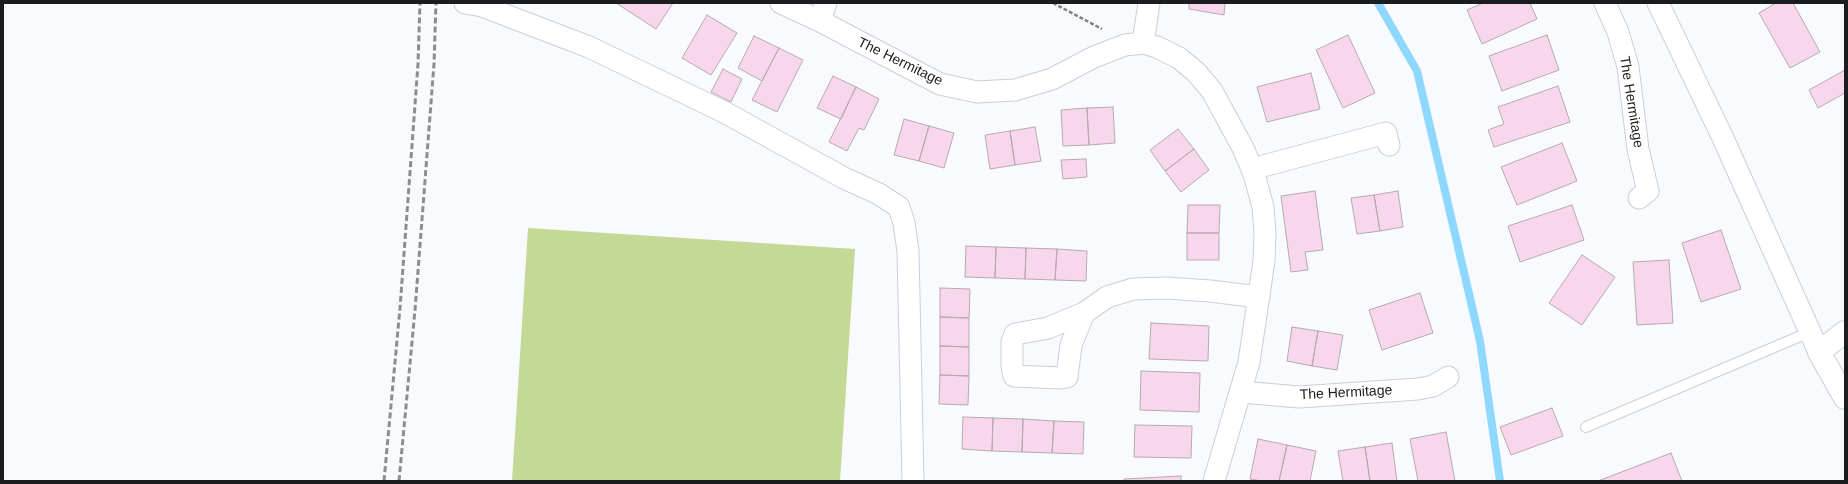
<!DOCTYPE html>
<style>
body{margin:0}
#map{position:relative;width:1848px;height:484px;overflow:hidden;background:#f8fafe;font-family:Helvetica,sans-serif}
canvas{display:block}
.frame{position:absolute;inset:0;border:4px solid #1a1c20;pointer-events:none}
</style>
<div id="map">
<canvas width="1848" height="484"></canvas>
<div class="frame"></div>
</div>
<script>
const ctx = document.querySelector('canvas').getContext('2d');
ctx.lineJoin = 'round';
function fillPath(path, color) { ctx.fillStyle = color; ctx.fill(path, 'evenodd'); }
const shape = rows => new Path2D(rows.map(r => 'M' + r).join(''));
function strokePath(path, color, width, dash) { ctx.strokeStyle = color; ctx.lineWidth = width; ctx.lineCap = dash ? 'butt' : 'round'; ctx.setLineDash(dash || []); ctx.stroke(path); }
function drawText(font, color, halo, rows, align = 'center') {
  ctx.font = font + ' Helvetica,sans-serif'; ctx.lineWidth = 3.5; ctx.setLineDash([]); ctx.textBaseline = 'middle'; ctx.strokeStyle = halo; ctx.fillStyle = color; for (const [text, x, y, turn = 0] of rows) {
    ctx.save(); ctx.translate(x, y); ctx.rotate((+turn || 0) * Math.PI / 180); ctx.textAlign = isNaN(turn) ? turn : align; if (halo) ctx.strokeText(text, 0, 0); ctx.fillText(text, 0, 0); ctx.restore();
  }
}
fillPath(shape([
 [528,228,855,249,840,481,512,481]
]), '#c4d995');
strokePath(shape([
 [1378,3,1417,71,1480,341,1500,481]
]), '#8ed8fd', 8);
const building = shape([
 [616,3,673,3,656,29,616,3],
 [1189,3,1225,3,1224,15,1189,9,1189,3],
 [1483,3,1530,3,1537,19,1482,44,1467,10,1483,3],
 [1776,3,1793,3,1820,52,1790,68,1759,13,1776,3],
 [707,15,737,33,711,75,682,58,707,15],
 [1348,35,1375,93,1343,108,1316,50,1348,35],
 [1547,35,1559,70,1502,91,1489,56,1547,35],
 [754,36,779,48,762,81,738,68,754,36],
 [779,48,803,60,777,112,752,100,779,48],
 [723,69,742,79,731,102,711,92,723,69],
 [1845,70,1845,93,1818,108,1809,90,1845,70],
 [1311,73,1320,109,1267,122,1257,87,1311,73],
 [833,76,856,87,841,119,817,108,833,76],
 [1558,86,1570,122,1494,147,1488,130,1504,124,1498,107,1558,86],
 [856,87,879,99,864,130,859,128,847,151,829,142,856,87],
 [1113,107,1115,143,1089,145,1087,108,1113,107],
 [1087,108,1089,145,1063,146,1061,110,1087,108],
 [904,119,929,126,919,161,894,155,904,119],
 [929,126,954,133,944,168,919,161,929,126],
 [1035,127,1041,161,1015,165,1010,131,1035,127],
 [1178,129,1194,149,1165,171,1150,150,1178,129],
 [1010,131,1015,165,990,169,985,135,1010,131],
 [1562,143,1577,181,1517,205,1501,167,1562,143],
 [1194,149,1209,170,1181,192,1165,171,1194,149],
 [1086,159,1087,177,1063,179,1061,160,1086,159],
 [1315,191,1323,250,1305,252,1308,270,1291,272,1281,196,1315,191],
 [1398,191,1403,227,1380,231,1374,195,1398,191],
 [1374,195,1380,231,1357,234,1351,198,1374,195],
 [1188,205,1220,205,1219,233,1187,233,1188,205],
 [1572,205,1584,240,1520,262,1508,226,1572,205],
 [1721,230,1741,289,1701,302,1682,243,1721,230],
 [1187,233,1219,233,1219,260,1187,260,1187,233],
 [966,246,996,247,995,278,965,277,966,246],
 [996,247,1026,248,1025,279,995,278,996,247],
 [1026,248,1057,249,1055,280,1025,279,1026,248],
 [1057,249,1087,251,1086,281,1055,280,1057,249],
 [1582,255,1615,277,1582,325,1549,303,1582,255],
 [1669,260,1673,323,1637,325,1633,262,1669,260],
 [940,288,970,289,969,318,940,317,940,288],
 [1420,293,1433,333,1382,350,1369,310,1420,293],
 [940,317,969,318,969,347,940,346,940,317],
 [1151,323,1209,326,1208,361,1149,359,1151,323],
 [1292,327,1318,331,1312,366,1287,361,1292,327],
 [1318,331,1343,335,1337,370,1312,366,1318,331],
 [940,346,969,347,969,376,940,375,940,346],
 [1141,371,1200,373,1199,412,1140,410,1141,371],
 [940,375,969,376,968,405,939,404,940,375],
 [1552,408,1563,436,1511,455,1500,427,1552,408],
 [963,417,993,418,992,451,962,449,963,417],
 [993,418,1023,419,1022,452,992,451,993,418],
 [1023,419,1054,421,1052,453,1022,452,1023,419],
 [1054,421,1084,422,1083,454,1052,453,1054,421],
 [1135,425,1192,426,1191,458,1134,457,1135,425],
 [1446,432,1455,481,1418,481,1410,439,1446,432],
 [1258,439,1287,445,1279,481,1262,481,1250,479,1258,439],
 [1392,443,1397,481,1370,481,1365,447,1392,443],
 [1287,445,1316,451,1310,481,1279,481,1287,445],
 [1365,447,1370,481,1343,481,1338,451,1365,447],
 [1671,453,1682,481,1598,481,1671,453],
 [1181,476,1181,481,1124,481,1124,479,1181,476]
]);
fillPath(building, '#f8d7ec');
strokePath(building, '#b5aab0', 1);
const lane = shape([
 [1586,427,1810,332]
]);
const street = shape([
 [465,3,482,6,589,47,724,112,844,178,879,194,899,207,904,223,908,251,913,481],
 [781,3,820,21],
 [826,3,820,21,940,84,977,92,1015,90,1052,79,1094,57,1125,45,1143,43,1157,47,1179,58,1196,72,1212,91,1243,148,1254,174,1263,207,1265,233,1264,261,1249,362,1214,481],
 [1605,3,1618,32,1628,67,1638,149,1648,191,1639,198],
 [1658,3,1722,136,1819,352],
 [1143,43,1149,3],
 [1252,169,1386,133,1389,145],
 [1084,313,1048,328,1015,334,1012,342,1012,366,1014,376,1061,378,1067,377,1071,345,1084,313,1107,297,1133,289,1167,288,1210,291,1259,297],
 [1241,392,1299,397,1418,389,1433,386,1448,377]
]);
const secondary = shape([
 [1845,332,1819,352,1845,398]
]);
strokePath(lane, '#c9cfda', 12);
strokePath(street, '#c9cfda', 23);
strokePath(secondary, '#c9cfda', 24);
strokePath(shape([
 [1053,3,1102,29]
]), '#808286', 2.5, [4, 2]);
strokePath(lane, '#fff', 10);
strokePath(street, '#fff', 21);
strokePath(secondary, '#fff', 22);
strokePath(shape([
 [384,481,400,308,418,64,420,3],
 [399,481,415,310,434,64,436,3]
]), '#8b8d91', 3, [6, 3]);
drawText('14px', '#1a1c20', '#fff', [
 ["The Hermitage",900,62,26],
 ["The Hermitage",1631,102,81],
 ["The Hermitage",1346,393,-3]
]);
</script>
